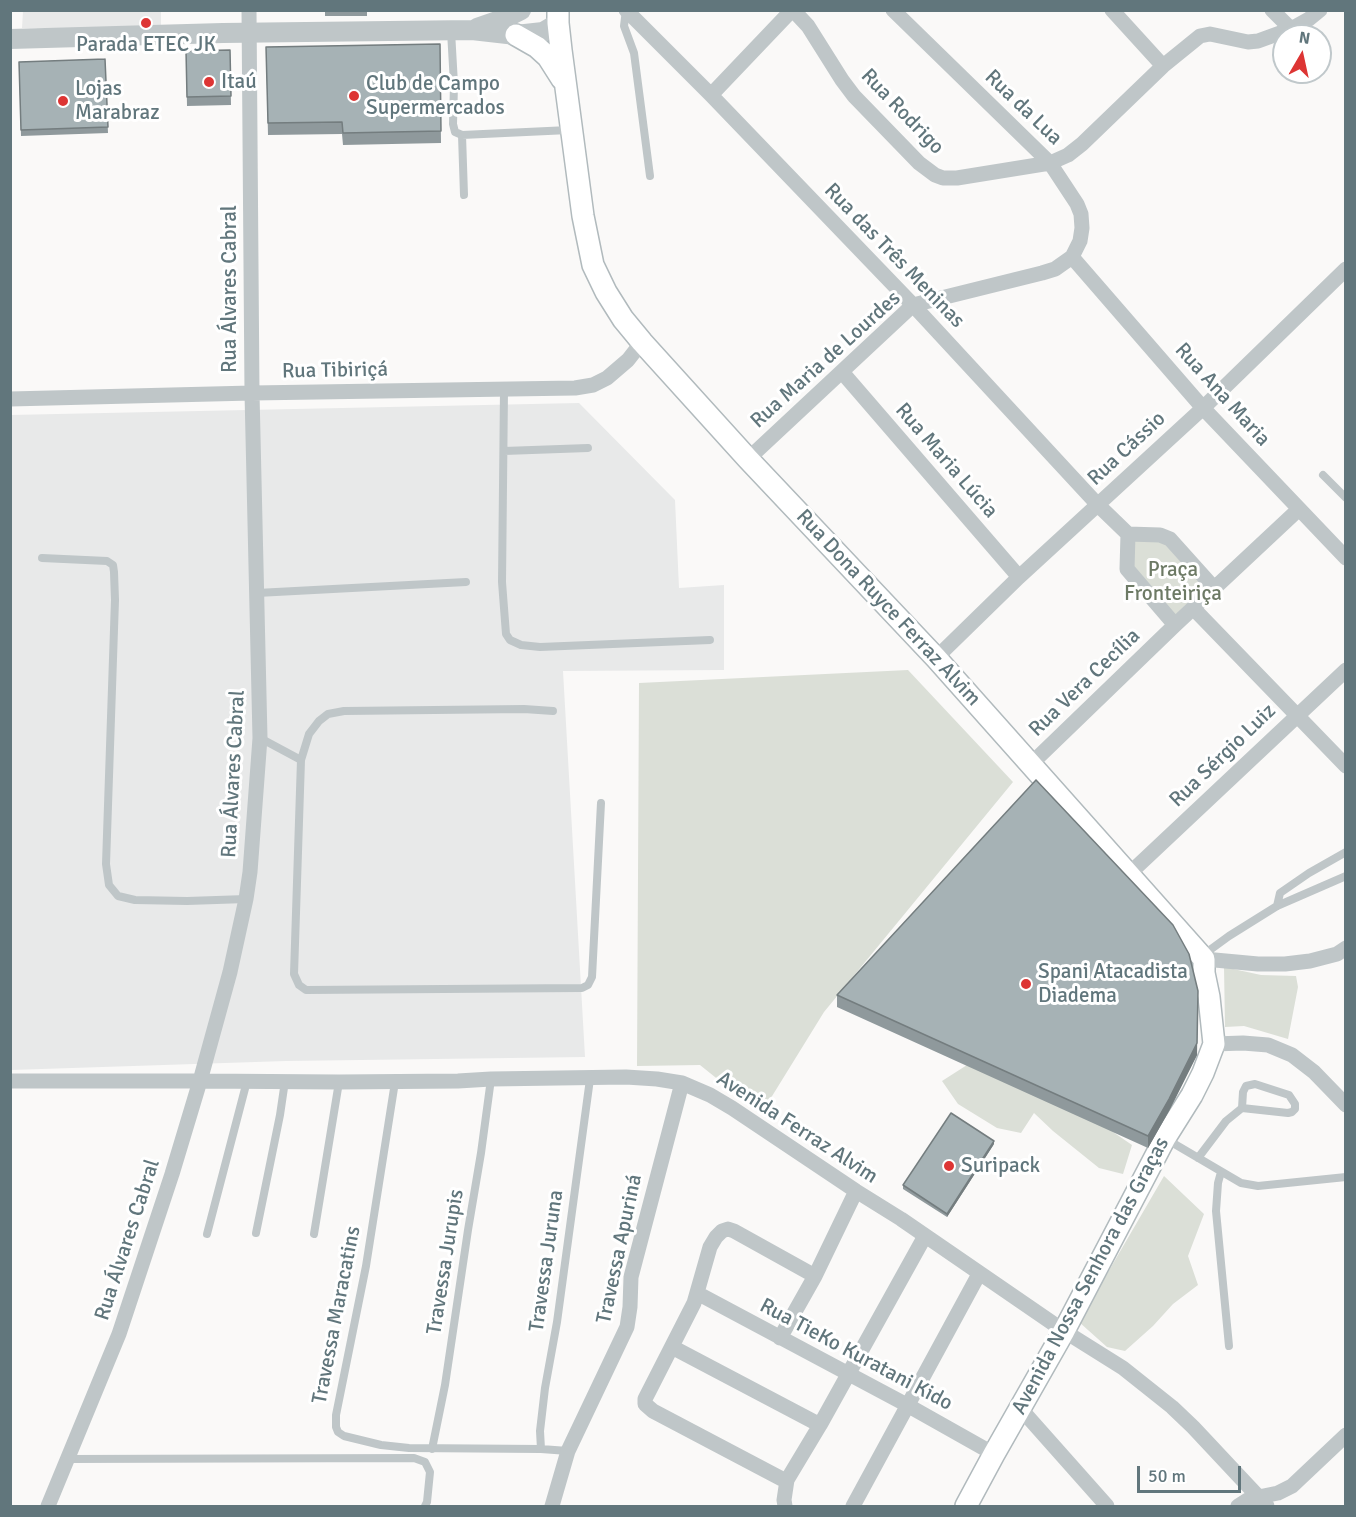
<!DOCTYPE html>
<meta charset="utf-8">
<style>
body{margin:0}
#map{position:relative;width:1356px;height:1517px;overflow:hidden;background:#faf9f8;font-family:Signika,sans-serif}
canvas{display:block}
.frame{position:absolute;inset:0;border:12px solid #61767c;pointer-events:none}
.north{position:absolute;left:1272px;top:24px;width:60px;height:60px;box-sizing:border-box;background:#fff;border:2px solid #c0c8cb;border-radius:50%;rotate:9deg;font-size:16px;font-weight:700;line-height:24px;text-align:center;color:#61767c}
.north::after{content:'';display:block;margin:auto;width:21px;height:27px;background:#dd3534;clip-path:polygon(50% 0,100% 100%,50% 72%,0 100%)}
.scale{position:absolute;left:1137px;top:1466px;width:104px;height:27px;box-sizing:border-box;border:3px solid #61767c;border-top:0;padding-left:8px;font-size:18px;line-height:21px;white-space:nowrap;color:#61767c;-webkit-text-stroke:4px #fff;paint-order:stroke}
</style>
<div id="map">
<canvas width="1356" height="1517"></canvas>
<div class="frame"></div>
<div class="north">N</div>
<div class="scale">50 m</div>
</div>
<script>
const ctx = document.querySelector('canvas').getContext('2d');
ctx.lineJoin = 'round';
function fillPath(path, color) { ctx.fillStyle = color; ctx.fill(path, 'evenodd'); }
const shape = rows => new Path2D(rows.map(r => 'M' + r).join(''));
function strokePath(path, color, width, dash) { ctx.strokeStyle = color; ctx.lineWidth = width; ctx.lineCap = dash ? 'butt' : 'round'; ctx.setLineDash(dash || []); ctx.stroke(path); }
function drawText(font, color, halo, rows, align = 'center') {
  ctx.font = font + ' Signika,sans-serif'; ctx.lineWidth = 6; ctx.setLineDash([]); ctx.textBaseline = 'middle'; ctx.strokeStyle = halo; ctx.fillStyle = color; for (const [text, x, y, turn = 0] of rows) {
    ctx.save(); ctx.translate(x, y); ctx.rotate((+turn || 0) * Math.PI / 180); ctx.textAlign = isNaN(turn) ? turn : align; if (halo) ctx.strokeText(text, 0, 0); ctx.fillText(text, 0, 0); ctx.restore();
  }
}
fillPath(shape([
 [23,11,161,11,161,29,22,28],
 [579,403,675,500,679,588,724,585,724,670,563,671,585,1057,286,1061,11,1070,10,415]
]), '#e8e9e9');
fillPath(shape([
 [1128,534,1160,535,1214,588,1175,625,1129,572],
 [908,670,1013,782,824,1012,761,1114,700,1065,637,1066,639,683],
 [1224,967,1261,975,1296,976,1298,987,1288,1039,1244,1026,1225,1027],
 [992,1049,1132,1145,1123,1174,1099,1168,1053,1131,1034,1113,1021,1133,997,1128,958,1104,942,1081],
 [1164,1176,1204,1214,1188,1256,1198,1285,1173,1304,1153,1326,1125,1351,1107,1347,1079,1322]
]), '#dbdfd7');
const secondary = shape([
 [558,10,558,23,561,50,583,216,593,265,606,292,623,319,642,342,748,459,936,658,1204,959,1204,973,1209,997,1214,1044,1203,1073,1192,1095,1165,1138,1064,1331,994,1454,966,1506],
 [516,35,537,47,548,57,562,79]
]);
strokePath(secondary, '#b1babd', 24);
strokePath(shape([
 [626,10,624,26,634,53,650,176],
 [451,31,454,84,453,124,455,132,462,135,569,130],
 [462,135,464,195],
 [504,390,502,582,506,634,510,640,521,645,540,647,710,640],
 [504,451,588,448],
 [1323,475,1346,498],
 [42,558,107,561,113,565,114,572,115,600,106,864,109,885,118,896,135,900,187,901,246,899],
 [257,593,466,582],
 [260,738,301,760,294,974,299,985,306,990,582,988,588,985,592,977,601,803],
 [301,760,309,734,319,721,328,714,344,711,524,709,553,711],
 [1277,906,1280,893,1309,873,1346,852],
 [1203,955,1229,936,1277,906,1346,876],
 [395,1082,366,1266,336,1415,336,1427,338,1432,344,1436,381,1445,409,1448,541,1449,568,1451],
 [1166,1139,1241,1183,1258,1186,1346,1177],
 [1198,1158,1226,1121,1242,1108,1288,1113,1292,1112,1295,1109,1295,1104,1289,1095,1255,1084,1246,1086,1243,1092,1242,1108],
 [1221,1172,1218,1183,1216,1211,1229,1346],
 [256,1233,280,1115,285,1081],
 [207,1234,247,1081],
 [314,1234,339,1082],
 [432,1449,445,1385,468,1230,481,1153,491,1079],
 [541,1449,540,1431,545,1388,557,1322,590,1079],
 [68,1459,414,1458,425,1462,430,1472,427,1502,425,1506]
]), '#bfc6c8', 8);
strokePath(shape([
 [626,10,711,95,913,305,1098,505,1128,534],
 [793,10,808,26,842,80,854,96,919,163,935,175,943,178,957,178,1050,163,1068,155,1082,144,1163,66,1200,36,1210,34,1248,42,1258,41,1291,29,1309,19,1320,10],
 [1112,10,1163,66],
 [1272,10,1291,29],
 [711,95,792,10],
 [1072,257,1203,408,1346,558],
 [842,372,1019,577],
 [10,399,252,393,575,388,593,385,607,378,628,360,642,342],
 [748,459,913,305,1042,273,1055,269,1072,257,1080,241,1082,228,1081,214,1077,204,1050,163,893,10],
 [1128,534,1127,569,1175,625],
 [1128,534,1160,535,1170,539,1214,588],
 [1193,608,1346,766],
 [936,658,1019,577,1203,408,1346,269],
 [1031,764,1175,625,1299,509],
 [1129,874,1346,670],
 [1204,959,1258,964,1285,964,1310,961,1337,954,1346,948],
 [1214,1044,1243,1043,1268,1045,1292,1055,1314,1072,1346,1105],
 [10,1081,200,1081,339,1082,458,1081,491,1079,626,1077,657,1079,682,1083,710,1095,732,1108,856,1191,901,1219,1064,1331,1123,1368,1172,1407,1193,1427,1267,1506],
 [697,1293,907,1405,994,1454],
 [780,1338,815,1276,856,1191],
 [672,1347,820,1425],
 [1020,1408,1107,1506],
 [787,1480,782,1479,653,1411,645,1404,645,1399,694,1303,710,1247,716,1237,722,1231,728,1229,734,1231,815,1276],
 [48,1506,119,1334,172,1174,200,1081,230,972,246,899,250,872,260,738,252,393,249,10],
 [552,1506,568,1451,627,1327,630,1307,631,1277,682,1083],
 [785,1506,784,1500,787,1480,820,1425,925,1236],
 [853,1506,979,1274],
 [1238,1506,1249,1499,1278,1493,1292,1486,1346,1435]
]), '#bfc6c8', 15);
strokePath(shape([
 [477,28,503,19,521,10],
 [10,39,223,33,472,30,516,35,543,32,558,23]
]), '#bfc6c8', 20);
strokePath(secondary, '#fff', 21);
fillPath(shape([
 [325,10,367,10,367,16,325,16],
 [440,44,441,143,343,145,342,134,268,135,266,47],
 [230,50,231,105,187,106,186,51],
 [105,59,108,133,21,136,19,62],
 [837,995,1197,1055,1169,1111,1148,1148,837,1007],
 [994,1144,947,1217,903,1189,903,1185]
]), '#8f999c');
fillPath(shape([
 [1198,991,1197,1055,1169,1111,1148,1148,1148,1136],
 [994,1141,994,1144,947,1217,947,1214]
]), '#747d7f');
const building = shape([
 [440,44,441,131,343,133,342,122,268,123,266,47,440,44],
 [230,50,231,96,187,97,186,51,230,50],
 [105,59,108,127,21,130,19,62,105,59],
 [1036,780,1173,925,1189,954,1198,991,1197,1043,1169,1099,1148,1136,837,995,1036,780],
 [951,1113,994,1141,947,1214,903,1185,951,1113]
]);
fillPath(building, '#a6b2b5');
strokePath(building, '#747d7f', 1.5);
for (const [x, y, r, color] of [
 [146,23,6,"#dd3534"],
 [209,82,6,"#dd3534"],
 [354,96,6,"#dd3534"],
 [63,101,6,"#dd3534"],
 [1026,984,6,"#dd3534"],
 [949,1166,6,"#dd3534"]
]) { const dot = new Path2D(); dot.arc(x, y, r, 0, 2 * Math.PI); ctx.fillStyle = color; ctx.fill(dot); strokePath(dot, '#fff', 2); }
drawText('21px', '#61767c', '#fff', [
 ["Parada ETEC JK",146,45,"center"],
 ["Itaú",221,82],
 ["Club de Campo",366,84],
 ["Supermercados",366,108],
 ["Lojas",75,89],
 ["Marabraz",75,113],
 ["Spani Atacadista",1038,972],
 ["Diadema",1038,996],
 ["Suripack",961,1166]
], 'left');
drawText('21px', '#61767c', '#fff', [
 ["Rua da Lua",1023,108,44],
 ["Rua Rodrigo",902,112,46],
 ["Rua das Três Meninas",894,256,46],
 ["Rua Álvares Cabral",230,289,-90],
 ["Rua Maria de Lourdes",826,360,-42],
 ["Rua Tibiriçá",335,371,-1],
 ["Rua Ana Maria",1222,395,48],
 ["Rua Cássio",1127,449,-43],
 ["Rua Maria Lúcia",946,461,49],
 ["Rua Dona Ruyce Ferraz Alvim",888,608,47],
 ["Rua Vera Cecília",1085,683,-44],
 ["Rua Sérgio Luiz",1223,756,-44],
 ["Rua Álvares Cabral",234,774,-87],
 ["Avenida Ferraz Alvim",797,1128,33],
 ["Rua Álvares Cabral",128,1240,-72],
 ["Travessa Apuriná",620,1249,-78],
 ["Travessa Juruna",547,1261,-82],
 ["Travessa Jurupis",446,1262,-81],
 ["Avenida Nossa Senhora das Graças",1091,1276,-62],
 ["Travessa Maracatins",337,1315,-79],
 ["Rua TieKo Kuratani Kido",856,1355,28]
]);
drawText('21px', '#6d7a65', '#fff', [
 ["Praça",1173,570],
 ["Fronteiriça",1173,594]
]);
</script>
